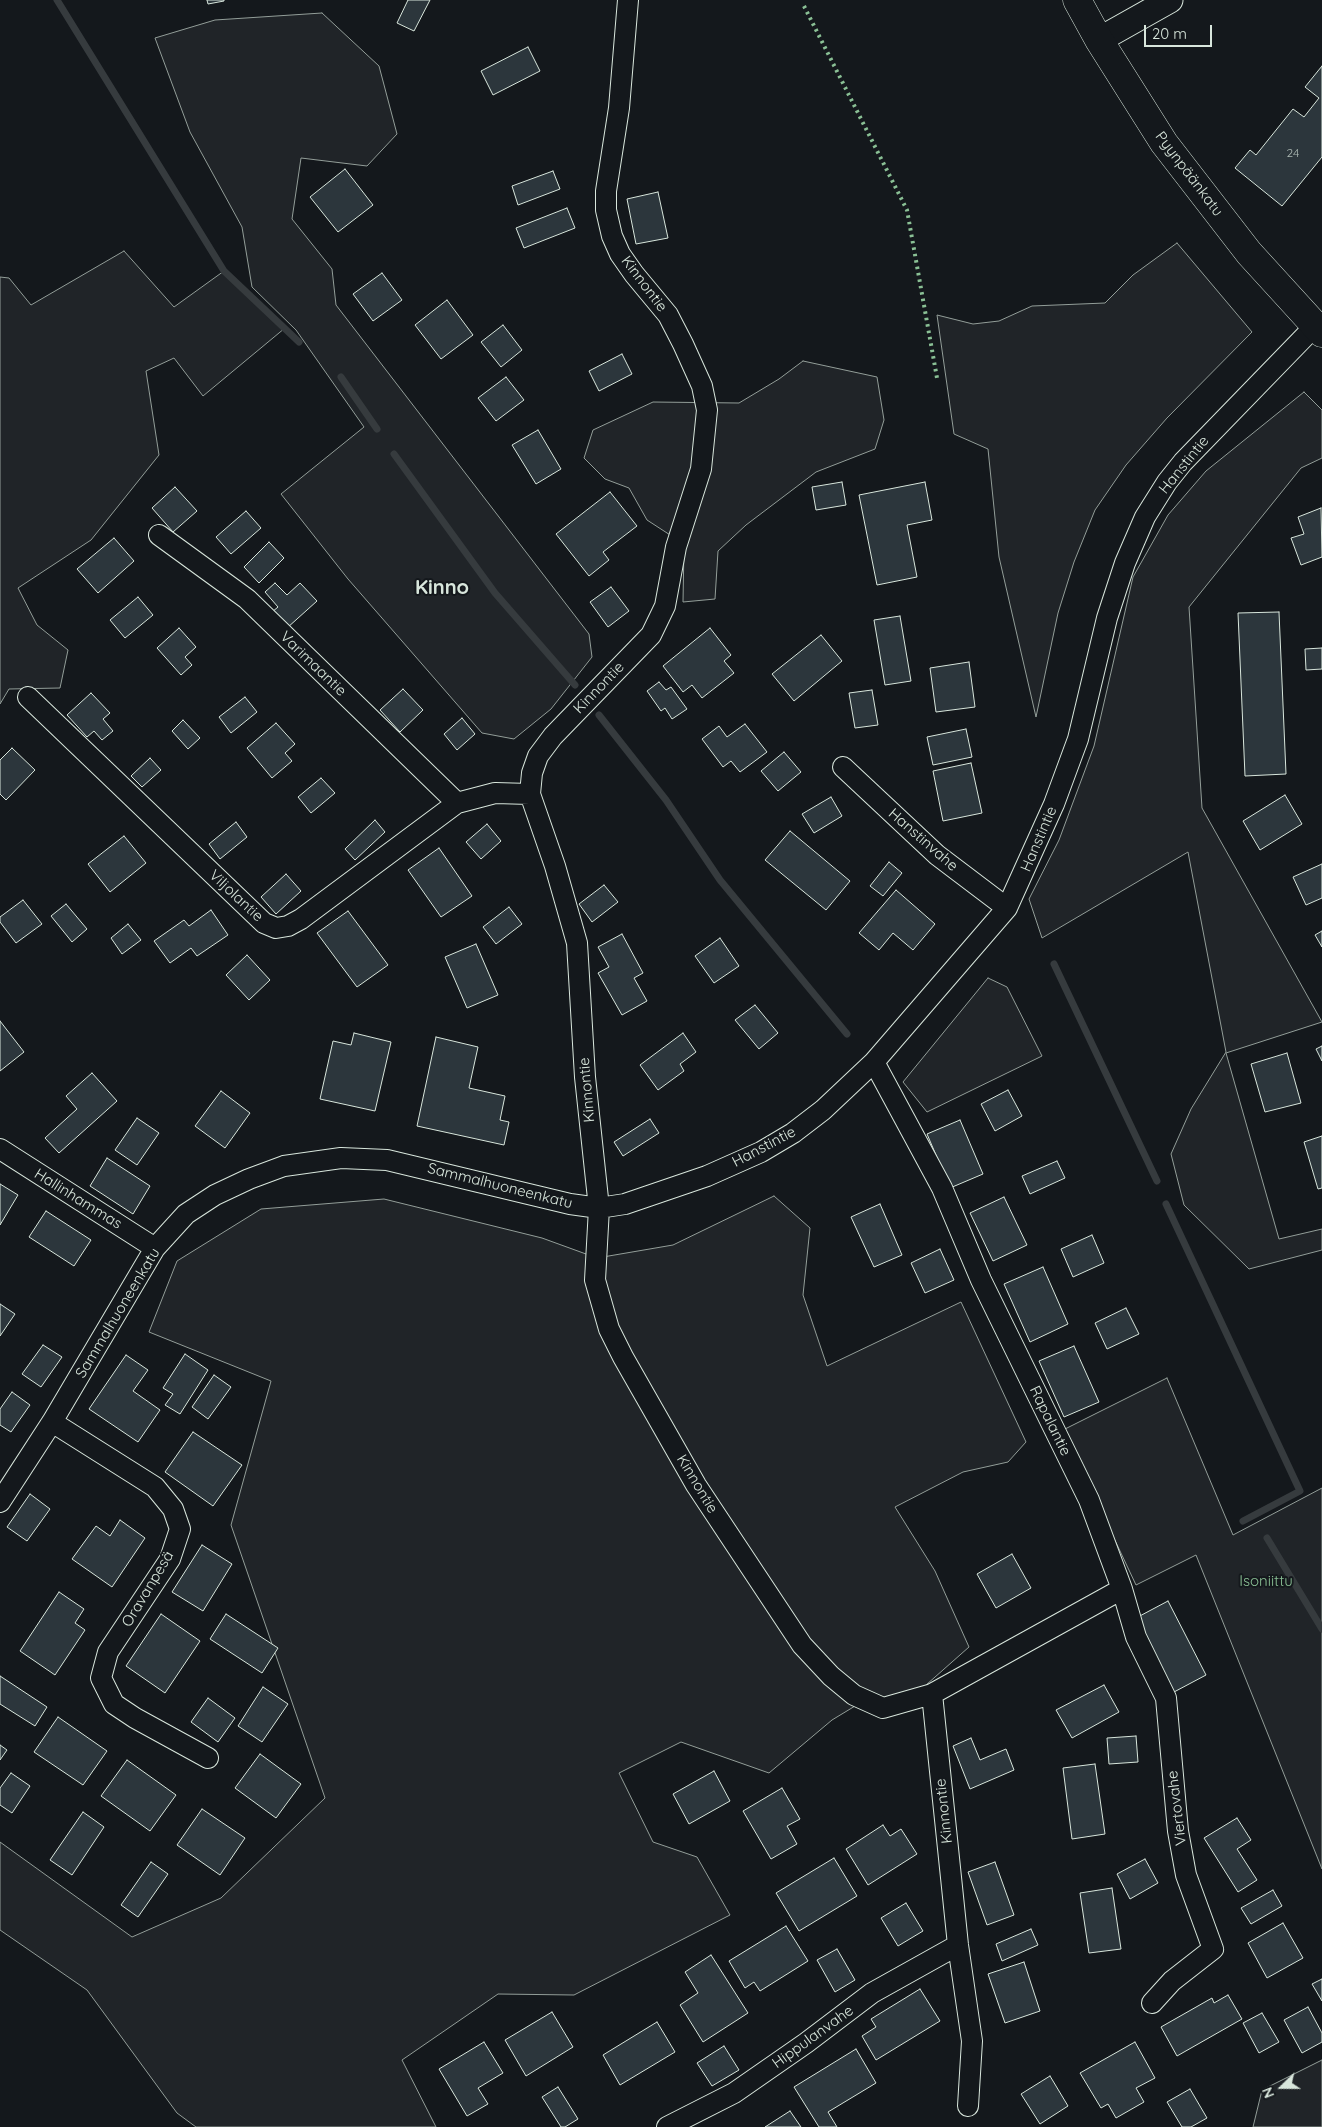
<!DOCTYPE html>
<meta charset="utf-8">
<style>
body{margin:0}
#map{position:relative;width:1322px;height:2127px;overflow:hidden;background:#14181c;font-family:Quicksand,sans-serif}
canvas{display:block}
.north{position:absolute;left:1257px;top:2062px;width:50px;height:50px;-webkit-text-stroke:4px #14181c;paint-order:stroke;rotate:248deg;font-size:14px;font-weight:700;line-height:20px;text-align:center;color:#d8e6dc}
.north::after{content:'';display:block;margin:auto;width:18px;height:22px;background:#d8e6dc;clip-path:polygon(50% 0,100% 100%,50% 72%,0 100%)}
.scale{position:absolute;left:1144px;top:25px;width:68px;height:22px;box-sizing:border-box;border:2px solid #d8e6dc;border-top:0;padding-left:6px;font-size:15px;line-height:18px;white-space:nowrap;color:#d8e6dc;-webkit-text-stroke:4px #14181c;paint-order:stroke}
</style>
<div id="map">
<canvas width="1322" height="2127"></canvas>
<div class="north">N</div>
<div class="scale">20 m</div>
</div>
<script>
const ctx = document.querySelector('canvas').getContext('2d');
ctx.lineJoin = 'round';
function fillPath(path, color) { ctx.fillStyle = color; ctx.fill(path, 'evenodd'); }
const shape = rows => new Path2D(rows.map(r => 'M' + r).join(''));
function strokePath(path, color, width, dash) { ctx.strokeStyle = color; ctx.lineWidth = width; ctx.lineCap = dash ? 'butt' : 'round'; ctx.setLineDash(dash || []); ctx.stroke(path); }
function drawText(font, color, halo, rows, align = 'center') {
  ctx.font = font + ' Quicksand,sans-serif'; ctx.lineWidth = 4; ctx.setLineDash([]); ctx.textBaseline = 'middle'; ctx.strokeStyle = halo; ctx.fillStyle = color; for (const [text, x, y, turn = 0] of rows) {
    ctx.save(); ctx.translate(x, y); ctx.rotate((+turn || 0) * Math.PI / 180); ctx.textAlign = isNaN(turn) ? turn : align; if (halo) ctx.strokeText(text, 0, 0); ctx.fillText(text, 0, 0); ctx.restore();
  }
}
const green = shape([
 [322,13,379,66,397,134,367,166,301,158,292,219,332,269,336,305,589,634,592,657,551,709,514,739,482,733,348,579,281,494,364,427,296,330,252,287,242,227,190,132,155,38,215,20,322,13],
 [1177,243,1252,332,1167,418,1126,465,1095,510,1074,562,1058,613,1036,717,999,557,988,449,954,434,937,315,973,324,999,321,1032,306,1105,303,1133,275,1177,243],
 [124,251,174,307,224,271,285,328,203,396,174,358,146,371,159,455,91,540,18,588,37,625,68,650,60,688,9,689,0,704,0,277,9,278,31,305,124,251],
 [803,361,877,377,884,420,875,449,816,472,746,525,718,551,715,599,683,602,684,544,647,520,629,488,605,479,584,458,593,430,653,402,739,403,779,379,803,361],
 [1304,392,1322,410,1322,458,1301,468,1189,607,1202,808,1322,1022,1226,1053,1279,1239,1322,1229,1322,1250,1249,1269,1184,1205,1171,1154,1191,1109,1226,1052,1188,852,1042,938,1029,899,1059,840,1094,746,1133,577,1168,515,1206,471,1304,392],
 [988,978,1007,987,1042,1056,927,1112,903,1082,988,978],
 [774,1196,810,1228,803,1295,827,1366,961,1302,1026,1442,1008,1462,963,1472,895,1507,935,1571,969,1647,909,1700,860,1703,832,1720,769,1773,681,1742,619,1773,653,1842,697,1857,730,1915,574,1995,498,1994,402,2060,436,2127,196,2127,177,2113,87,1990,0,1930,0,1842,132,1937,221,1898,325,1798,231,1525,271,1381,149,1332,177,1261,261,1209,384,1199,542,1238,597,1258,673,1245,774,1196],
 [1167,1378,1233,1535,1322,1488,1322,1869,1196,1555,1136,1585,1063,1430,1167,1378],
 [1322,2060,1322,2127,1253,2127,1262,2090,1322,2060]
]);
fillPath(green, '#202428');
strokePath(green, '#939e99', 1);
strokePath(shape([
 [57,0,224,271,299,342],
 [341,377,377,429],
 [394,454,495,593,575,685],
 [599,715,666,800,720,880,847,1034],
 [1054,964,1157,1181],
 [1166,1204,1300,1491,1243,1521],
 [1267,1538,1322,1629]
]), '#363b3e', 7);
const building = shape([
 [207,0,224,0,224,1,208,4,207,0],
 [408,0,430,0,414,31,397,23,408,0],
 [528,47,540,71,493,95,481,71,528,47],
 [1322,66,1322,157,1282,206,1235,168,1250,150,1256,155,1293,109,1304,117,1319,98,1305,87,1322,66],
 [345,169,373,205,338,232,310,197,345,169],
 [553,171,560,189,518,205,512,186,553,171],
 [658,192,668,238,636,244,627,199,658,192],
 [567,208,575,228,524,248,516,228,567,208],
 [382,273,402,300,373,321,353,294,382,273],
 [447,300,473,335,441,359,415,325,447,300],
 [503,325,522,350,501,367,481,342,503,325],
 [622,354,632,374,599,391,589,371,622,354],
 [506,377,524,400,496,421,478,398,506,377],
 [538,430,561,469,536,484,512,445,538,430],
 [842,482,846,505,816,510,812,487,842,482],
 [925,482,932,520,907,525,917,577,877,585,859,495,925,482],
 [175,487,197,511,173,532,152,508,175,487],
 [610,492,637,526,603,552,609,560,589,576,556,534,610,492],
 [1321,508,1322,557,1301,565,1291,538,1304,534,1298,517,1321,508],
 [246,511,261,528,231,554,216,537,246,511],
 [114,538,134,561,98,593,77,569,114,538],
 [269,542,284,558,259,583,244,567,269,542],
 [275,583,287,595,300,583,317,601,287,628,272,612,278,607,265,592,275,583],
 [611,587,629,611,608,627,590,602,611,587],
 [138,597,153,615,125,638,110,620,138,597],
 [1279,612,1286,774,1245,776,1238,613,1279,612],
 [900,616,911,681,885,685,874,620,900,616],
 [179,628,196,647,185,657,192,665,181,675,157,648,179,628],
 [710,628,731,655,724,661,734,673,702,698,692,685,683,692,663,666,710,628],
 [821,635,842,661,794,701,772,674,821,635],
 [1322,648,1322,669,1306,670,1305,649,1322,648],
 [969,662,975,707,936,712,930,668,969,662],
 [659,682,666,690,671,687,687,709,672,719,665,708,661,711,647,691,659,682],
 [403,689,423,710,400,732,380,710,403,689],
 [872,690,878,725,855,728,849,693,872,690],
 [91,693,110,713,103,719,113,731,102,740,94,731,87,737,67,715,91,693],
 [245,697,257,712,231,733,219,717,245,697],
 [462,718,475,734,457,750,444,734,462,718],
 [183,720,200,738,188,749,172,731,183,720],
 [276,723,295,744,285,753,292,761,272,778,247,748,276,723],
 [745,724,767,752,740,772,731,761,723,767,702,739,719,726,727,737,745,724],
 [966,729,972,757,933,765,927,737,966,729],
 [12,748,35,770,6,800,0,794,0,760,12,748],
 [784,752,801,772,778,791,761,771,784,752],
 [150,758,161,770,142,787,131,776,150,758],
 [971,763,982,813,943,821,933,771,971,763],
 [321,778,335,793,311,813,298,797,321,778],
 [1285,795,1302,824,1260,850,1243,821,1285,795],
 [831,797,842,816,814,833,802,814,831,797],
 [375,820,385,832,355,860,345,849,375,820],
 [236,822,247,837,220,859,209,844,236,822],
 [487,824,501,841,481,859,466,842,487,824],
 [790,831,850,881,826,910,765,860,790,831],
 [124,836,146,863,110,892,88,864,124,836],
 [439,848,472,896,441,917,408,870,439,848],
 [889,862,902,873,883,896,870,886,889,862],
 [1322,864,1322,898,1306,905,1293,877,1322,864],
 [286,874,301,891,276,914,261,897,286,874],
 [604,885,618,902,592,922,579,904,604,885],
 [896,890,935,924,913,950,893,933,879,950,859,933,896,890],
 [23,900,42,924,16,943,0,922,0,917,23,900],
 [66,904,87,929,72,942,51,916,66,904],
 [509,907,522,924,496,944,483,927,509,907],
 [211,910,228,935,197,956,191,948,170,963,154,941,184,920,189,926,211,910],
 [348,911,388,965,357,987,317,933,348,911],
 [128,924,141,940,122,954,111,938,128,924],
 [1322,931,1322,947,1315,935,1322,931],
 [622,934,643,973,634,978,647,1001,622,1015,598,973,609,967,598,947,622,934],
 [720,938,739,966,714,983,695,956,720,938],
 [476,944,498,995,467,1008,445,957,476,944],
 [247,955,270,980,249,1000,226,975,247,955],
 [755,1005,778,1033,759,1049,735,1020,755,1005],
 [0,1021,24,1052,0,1071,0,1021],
 [354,1033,391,1042,375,1111,320,1099,333,1041,351,1045,354,1033],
 [683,1033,696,1052,680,1064,684,1071,658,1090,640,1065,683,1033],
 [436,1037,478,1047,469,1088,505,1096,500,1120,509,1122,504,1145,417,1126,436,1037],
 [1322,1046,1322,1061,1316,1049,1322,1046],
 [1287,1053,1301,1103,1265,1112,1251,1064,1287,1053],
 [92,1073,117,1101,59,1153,45,1138,77,1109,66,1096,92,1073],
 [1008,1090,1022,1116,995,1131,981,1104,1008,1090],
 [221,1091,250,1113,225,1148,195,1126,221,1091],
 [137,1118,159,1133,137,1165,115,1150,137,1118],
 [650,1119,659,1133,623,1156,614,1142,650,1119],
 [960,1120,983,1174,950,1188,927,1134,960,1120],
 [1322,1136,1322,1188,1318,1189,1304,1142,1322,1136],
 [107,1158,150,1186,133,1214,90,1186,107,1158],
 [1057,1161,1065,1178,1030,1194,1022,1176,1057,1161],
 [0,1184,18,1195,0,1225,0,1184],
 [1004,1197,1027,1245,993,1261,970,1213,1004,1197],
 [880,1204,902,1255,874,1267,851,1217,880,1204],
 [46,1211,91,1240,74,1266,29,1237,46,1211],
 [1092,1235,1104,1263,1073,1277,1061,1249,1092,1235],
 [940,1249,954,1280,925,1293,911,1263,940,1249],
 [1043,1267,1068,1324,1030,1342,1004,1284,1043,1267],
 [0,1304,15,1314,0,1336,0,1304],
 [1126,1308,1139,1334,1107,1349,1095,1323,1126,1308],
 [43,1345,62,1357,41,1387,22,1374,43,1345],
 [1074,1346,1099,1402,1064,1417,1039,1361,1074,1346],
 [185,1354,208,1370,180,1414,165,1405,173,1394,163,1388,185,1354],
 [126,1355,148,1370,133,1391,160,1410,138,1442,89,1409,126,1355],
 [214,1375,231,1387,208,1419,192,1407,214,1375],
 [12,1392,30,1405,11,1432,0,1425,0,1409,12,1392],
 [193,1432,242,1465,213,1506,165,1472,193,1432],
 [30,1494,50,1509,27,1541,7,1527,30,1494],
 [120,1520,145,1538,112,1587,72,1559,96,1526,110,1536,120,1520],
 [202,1545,232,1564,203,1611,172,1592,202,1545],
 [1012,1554,1031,1588,996,1608,977,1574,1012,1554],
 [59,1592,84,1609,75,1623,85,1630,55,1675,20,1651,59,1592],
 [1168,1601,1206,1675,1174,1692,1136,1618,1168,1601],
 [161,1614,200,1641,165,1693,126,1666,161,1614],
 [226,1614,278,1648,262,1673,210,1639,226,1614],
 [0,1676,47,1707,35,1726,0,1704,0,1676],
 [1104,1685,1119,1712,1072,1738,1056,1710,1104,1685],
 [263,1687,288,1704,262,1742,238,1726,263,1687],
 [208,1698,235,1718,218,1742,191,1722,208,1698],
 [58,1717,107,1751,83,1785,34,1752,58,1717],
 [1136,1736,1138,1762,1109,1764,1107,1738,1136,1736],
 [971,1738,980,1760,1006,1749,1014,1770,970,1789,953,1746,971,1738],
 [0,1745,7,1750,0,1760,0,1745],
 [260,1754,301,1784,276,1818,235,1788,260,1754],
 [127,1760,176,1795,150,1831,101,1796,127,1760],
 [1095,1764,1105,1834,1072,1839,1063,1768,1095,1764],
 [714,1771,730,1801,689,1824,673,1794,714,1771],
 [11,1773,30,1786,12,1813,0,1805,0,1788,11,1773],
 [782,1788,800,1819,787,1826,797,1844,771,1859,743,1811,782,1788],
 [202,1809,245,1838,220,1875,177,1845,202,1809],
 [83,1812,104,1827,72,1875,50,1860,83,1812],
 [1237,1818,1251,1840,1237,1849,1257,1880,1238,1892,1204,1838,1237,1818],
 [883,1825,890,1836,901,1829,917,1854,868,1885,846,1849,883,1825],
 [834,1858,857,1896,799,1931,776,1893,834,1858],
 [1145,1859,1158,1883,1130,1899,1117,1874,1145,1859],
 [151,1862,168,1874,138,1917,121,1905,151,1862],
 [995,1862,1014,1915,987,1925,968,1872,995,1862],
 [1112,1888,1121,1949,1089,1953,1080,1893,1112,1888],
 [1273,1890,1282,1906,1251,1924,1241,1908,1273,1890],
 [906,1903,923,1931,898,1946,881,1918,906,1903],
 [1283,1923,1303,1958,1267,1978,1248,1943,1283,1923],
 [786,1926,808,1961,760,1991,754,1982,745,1988,729,1961,786,1926],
 [1031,1929,1038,1945,1002,1961,996,1944,1031,1929],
 [837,1949,855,1980,835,1992,817,1960,837,1949],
 [711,1955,748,2013,703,2042,680,2005,698,1993,685,1972,711,1955],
 [1024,1962,1040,2011,1005,2023,988,1974,1024,1962],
 [1322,1979,1322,2001,1312,1984,1322,1979],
 [920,1989,940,2021,876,2060,862,2036,876,2027,871,2019,920,1989],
 [1228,1995,1242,2019,1177,2056,1161,2027,1212,1998,1214,2003,1228,1995],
 [1308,2007,1322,2033,1322,2042,1302,2053,1284,2020,1308,2007],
 [552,2012,573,2047,526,2076,505,2040,552,2012],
 [1262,2013,1279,2042,1259,2053,1243,2023,1262,2013],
 [657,2022,675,2052,620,2085,603,2055,657,2022],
 [484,2042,503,2073,478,2088,488,2104,467,2116,439,2069,484,2042],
 [1135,2042,1155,2078,1136,2088,1144,2102,1116,2118,1108,2104,1101,2108,1080,2073,1135,2042],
 [724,2046,739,2070,712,2086,697,2063,724,2046],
 [856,2049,876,2083,828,2112,837,2127,819,2127,794,2087,856,2049],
 [1050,2076,1068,2106,1040,2124,1021,2094,1050,2076],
 [558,2087,578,2119,565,2127,561,2127,542,2097,558,2087],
 [1190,2089,1207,2118,1191,2127,1182,2127,1167,2102,1190,2089],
 [790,2111,801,2127,765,2127,790,2111]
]);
fillPath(building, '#2c363c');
strokePath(building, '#d8e6dc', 1);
const minor = shape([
 [628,0,619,108,606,191,606,210,612,236,620,254,634,274,668,315,683,344,702,386,707,410,701,469,676,547,665,606,651,635,553,736,538,756,532,773,530,794,555,866,577,943,585,1077,599,1208,595,1280,609,1329,623,1357,696,1485,802,1645,831,1676,854,1695,883,1708,932,1694,958,1945,972,2041,968,2106],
 [159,535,247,599,457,803],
 [28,697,264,923,276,928,288,926,301,919,457,803,495,793,530,794],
 [843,767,937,855,1007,908],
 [874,1062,942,1188,981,1280,1089,1500,1122,1589,932,1694],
 [0,1149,155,1248],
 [52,1422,155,1487,173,1509,180,1529,170,1559,108,1652,101,1678,114,1704,135,1718,208,1758],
 [0,1502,52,1422,155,1248,186,1214,215,1195,249,1179,284,1166,341,1158,387,1160,570,1204,599,1208,625,1204,707,1176,761,1152,793,1133,823,1110,874,1062,1007,908,1054,804,1078,739,1107,618,1125,563,1145,517,1167,482,1183,462,1315,326],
 [1122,1589,1136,1637,1166,1698,1178,1831,1186,1875,1213,1949,1172,1981,1152,2003],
 [667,2127,734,2093,806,2043,872,1993,958,1945]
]);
const tertiary = shape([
 [1099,40,1170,0]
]);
const secondary = shape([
 [1077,0,1099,40,1164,143,1249,253,1322,333]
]);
strokePath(minor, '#d8e6dc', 22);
strokePath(tertiary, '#d8e6dc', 27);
strokePath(secondary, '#d8e6dc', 29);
strokePath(minor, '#14181c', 20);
strokePath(tertiary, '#14181c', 25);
strokePath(secondary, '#14181c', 28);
strokePath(shape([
 [804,6,907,210,937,378]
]), '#8ac095', 4, [2.5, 4]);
drawText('12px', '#adbab4', null, [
 ["24",1293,153]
]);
drawText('15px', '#d8e6dc', '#14181c', [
 ["Pyynpäänkatu",1189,174,53],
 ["Kinnontie",644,284,53],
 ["Hanstintie",1184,465,-51],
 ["Varimaantie",313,664,44],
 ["Kinnontie",599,688,-46],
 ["Hanstintie",1039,839,-67],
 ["Hanstinvahe",923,840,41],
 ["Viljolantie",236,896,43],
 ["Kinnontie",587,1090,-95],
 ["Hanstintie",764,1147,-28],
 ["Sammalhuoneenkatu",500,1186,14],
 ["Hallinhammas",78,1199,32],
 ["Sammalhuoneenkatu",118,1313,-59],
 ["Rapalantie",1050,1421,64],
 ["Kinnontie",697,1484,59],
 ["Oravanpesä",148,1589,-59],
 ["Viertovahe",1177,1808,-97],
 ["Kinnontie",944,1811,-96],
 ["Hippulanvahe",813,2037,-36]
]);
drawText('15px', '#8ac095', '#14181c', [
 ["Isoniittu",1266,1581]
]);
drawText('bold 20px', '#d8e6dc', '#14181c', [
 ["Kinno",442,588]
]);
</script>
